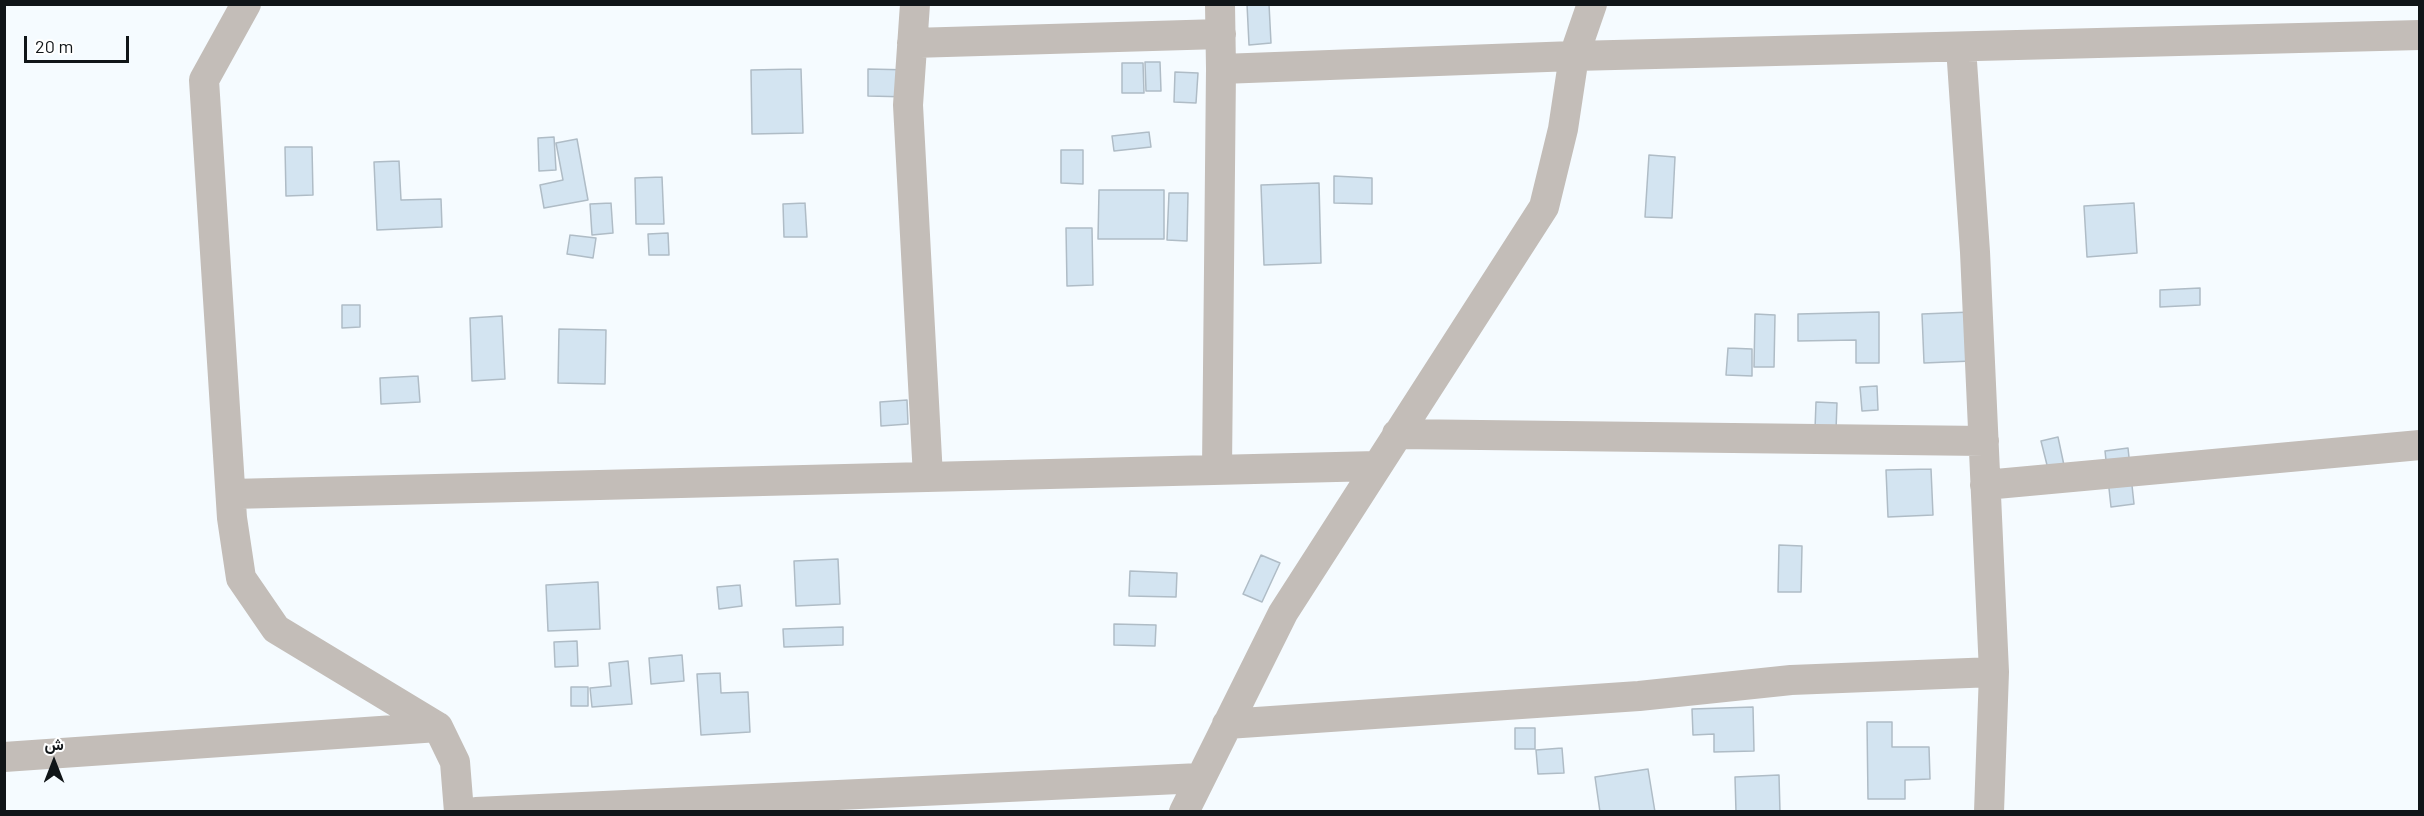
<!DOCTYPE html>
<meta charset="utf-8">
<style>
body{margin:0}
#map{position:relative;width:2424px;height:816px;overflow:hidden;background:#f5fbff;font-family:Barlow,Vazirmatn,sans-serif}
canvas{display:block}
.frame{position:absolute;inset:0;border:6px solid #101518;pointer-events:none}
.north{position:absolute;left:24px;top:732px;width:60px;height:60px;-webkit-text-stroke:4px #fff;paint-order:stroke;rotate:0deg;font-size:16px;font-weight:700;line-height:24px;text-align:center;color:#101518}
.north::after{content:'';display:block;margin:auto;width:21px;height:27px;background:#101518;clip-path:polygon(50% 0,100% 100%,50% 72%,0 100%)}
.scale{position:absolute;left:24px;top:36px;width:105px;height:27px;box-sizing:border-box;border:3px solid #101518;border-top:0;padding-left:8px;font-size:18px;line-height:21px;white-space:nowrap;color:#101518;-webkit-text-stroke:4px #fff;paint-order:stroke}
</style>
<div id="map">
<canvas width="2424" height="816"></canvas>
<div class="frame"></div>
<div class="north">ش</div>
<div class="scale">20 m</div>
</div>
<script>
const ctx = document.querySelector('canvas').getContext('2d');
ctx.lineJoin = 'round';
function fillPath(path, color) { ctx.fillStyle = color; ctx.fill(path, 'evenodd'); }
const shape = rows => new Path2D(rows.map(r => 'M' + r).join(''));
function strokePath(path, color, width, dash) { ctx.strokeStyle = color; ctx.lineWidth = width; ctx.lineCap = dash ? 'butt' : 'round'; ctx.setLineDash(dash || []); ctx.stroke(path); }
const building = shape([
 [1247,4,1269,4,1271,43,1249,45,1247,4],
 [1145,62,1160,62,1161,91,1146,91,1145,62],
 [1122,63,1143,63,1144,93,1122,93,1122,63],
 [801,69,803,133,752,134,751,70,801,69],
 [868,69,911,70,910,97,868,96,868,69],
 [1175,72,1198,73,1196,103,1174,102,1175,72],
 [1149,132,1151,147,1114,151,1112,136,1149,132],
 [554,137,556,170,539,171,538,138,554,137],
 [577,139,588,200,544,208,540,185,563,180,556,143,577,139],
 [285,147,312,147,313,195,286,196,285,147],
 [1061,150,1083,150,1083,184,1061,183,1061,150],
 [1649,155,1675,157,1672,218,1645,217,1649,155],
 [399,161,401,200,441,199,442,227,377,230,374,162,399,161],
 [1334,176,1372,178,1372,204,1334,203,1334,176],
 [662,177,664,224,636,224,635,178,662,177],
 [1319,183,1321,263,1264,265,1261,185,1319,183],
 [1099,190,1164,190,1164,239,1098,239,1099,190],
 [1169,193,1188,193,1187,241,1167,240,1169,193],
 [611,203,613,233,592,235,590,204,611,203],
 [805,203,807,237,784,237,783,204,805,203],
 [2134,203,2137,253,2087,257,2084,206,2134,203],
 [1066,228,1092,228,1093,285,1067,286,1066,228],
 [668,233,669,255,649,255,648,234,668,233],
 [570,235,596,238,593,258,567,254,570,235],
 [2200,288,2200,305,2160,307,2160,290,2200,288],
 [342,305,360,305,360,327,342,328,342,305],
 [1879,312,1879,363,1856,363,1856,340,1798,341,1798,314,1879,312],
 [1971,312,1972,361,1924,363,1922,314,1971,312],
 [1755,314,1775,315,1774,367,1754,367,1755,314],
 [502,316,505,379,472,381,470,318,502,316],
 [559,329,606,330,605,384,558,383,559,329],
 [1728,348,1752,349,1752,376,1726,375,1728,348],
 [418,376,420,402,381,404,380,378,418,376],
 [1877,386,1878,410,1862,411,1860,387,1877,386],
 [907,400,908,424,881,426,880,402,907,400],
 [1816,402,1837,403,1836,430,1815,429,1816,402],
 [2058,437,2065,470,2049,473,2041,441,2058,437],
 [2128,448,2134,504,2111,507,2105,451,2128,448],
 [1931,469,1933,515,1888,517,1886,470,1931,469],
 [1779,545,1802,546,1801,592,1778,592,1779,545],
 [1261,555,1280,563,1262,602,1243,594,1261,555],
 [838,559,840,604,796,606,794,561,838,559],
 [1130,571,1177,573,1176,597,1129,596,1130,571],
 [598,582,600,629,548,631,546,585,598,582],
 [740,585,742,606,719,609,717,587,740,585],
 [1114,624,1156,625,1155,646,1114,645,1114,624],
 [843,627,843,645,784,647,783,629,843,627],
 [577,641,578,666,555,667,554,642,577,641],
 [682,655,684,681,651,684,649,658,682,655],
 [628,661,632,704,592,707,590,688,611,686,609,663,628,661],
 [720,673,721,693,748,692,750,732,701,735,697,674,720,673],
 [571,687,588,687,588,706,571,706,571,687],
 [1753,707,1754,751,1714,752,1714,734,1693,735,1692,709,1753,707],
 [1867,722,1892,722,1892,747,1929,747,1930,779,1905,780,1905,799,1868,799,1867,722],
 [1515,728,1535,728,1535,749,1515,749,1515,728],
 [1562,748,1564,773,1538,774,1536,750,1562,748],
 [1648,769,1655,812,1600,812,1595,777,1648,769],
 [1779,775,1780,812,1736,812,1735,777,1779,775]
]);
fillPath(building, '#d3e4f1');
strokePath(building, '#afbcc6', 1.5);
strokePath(shape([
 [246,4,204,80,232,518,241,578,276,629,438,727,455,762,459,812],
 [915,4,908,105,928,477],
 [912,43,1221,34],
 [1961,47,1975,252,1994,672,1989,812],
 [1221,69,1574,56,2420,35],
 [1397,434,1984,441],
 [1217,469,1221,69,1220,4],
 [1985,485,2420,445],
 [231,494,1377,466],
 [1227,724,1639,696,1791,680,1994,672],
 [4,757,438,727],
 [476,812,1200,778],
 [1184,812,1283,613,1544,207,1563,129,1574,56,1592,4]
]), '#c3bdb8', 30);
</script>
